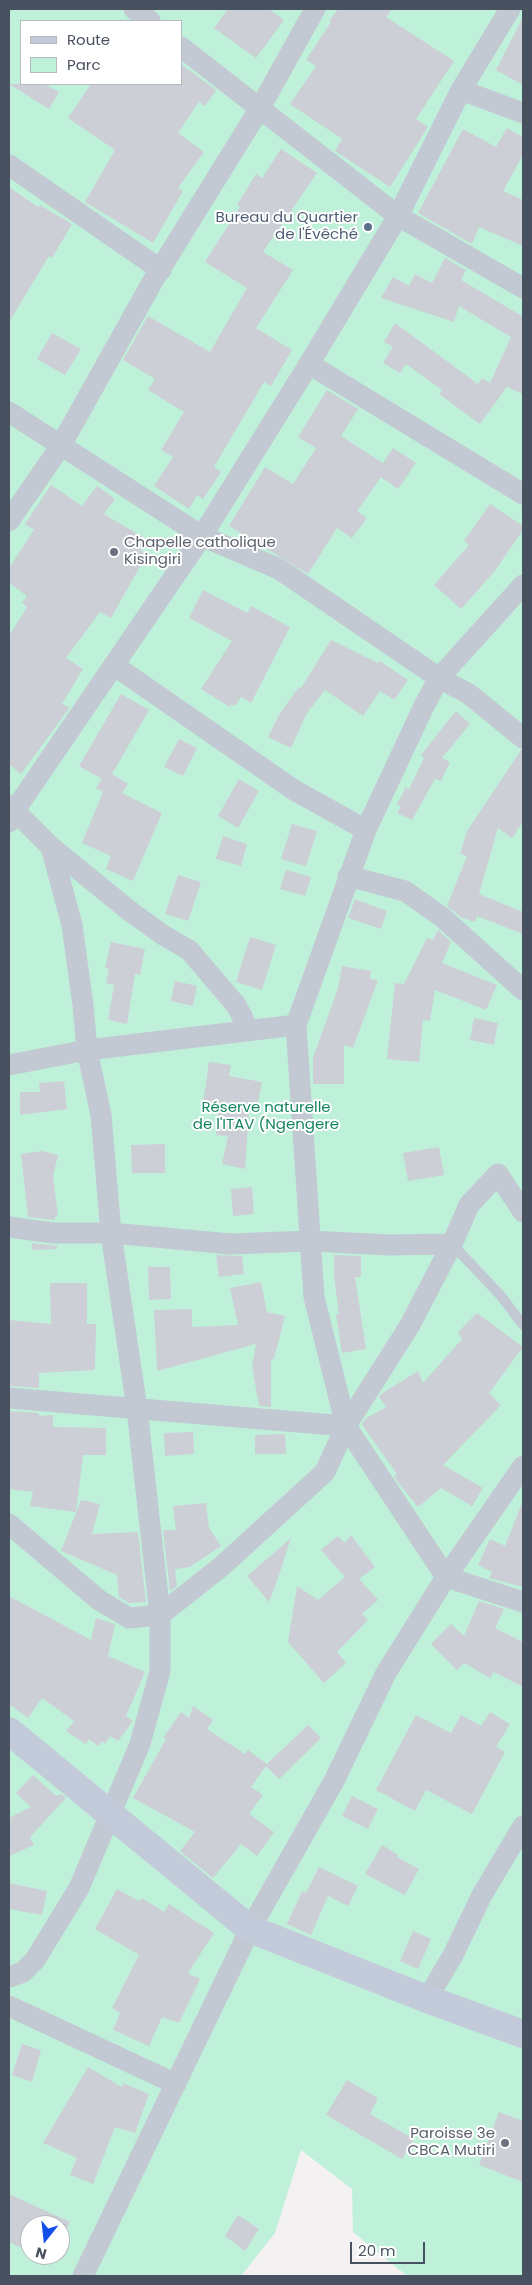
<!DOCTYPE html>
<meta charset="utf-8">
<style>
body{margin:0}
#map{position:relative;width:532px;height:2285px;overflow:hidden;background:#f3f1f1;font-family:Poppins,sans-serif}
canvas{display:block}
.frame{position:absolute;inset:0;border:10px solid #48515f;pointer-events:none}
.legend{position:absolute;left:20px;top:20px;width:162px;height:65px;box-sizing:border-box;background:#fff;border:1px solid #b6b9bf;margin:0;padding:6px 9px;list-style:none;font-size:15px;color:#48515f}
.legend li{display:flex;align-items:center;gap:10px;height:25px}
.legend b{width:25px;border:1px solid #b6b9bf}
.north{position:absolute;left:20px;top:2215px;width:50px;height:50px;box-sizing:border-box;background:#fff;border:1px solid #b6b9bf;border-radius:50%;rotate:196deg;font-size:14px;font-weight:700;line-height:20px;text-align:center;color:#48515f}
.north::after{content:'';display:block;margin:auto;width:18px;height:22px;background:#134feb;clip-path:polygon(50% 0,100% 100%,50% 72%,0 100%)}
.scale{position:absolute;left:350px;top:2242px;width:75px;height:22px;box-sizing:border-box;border:2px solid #48515f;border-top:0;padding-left:6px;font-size:15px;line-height:18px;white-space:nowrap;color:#48515f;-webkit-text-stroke:4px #fff;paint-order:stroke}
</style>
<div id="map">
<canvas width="532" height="2285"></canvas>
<div class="frame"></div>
<ul class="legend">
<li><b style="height:6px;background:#c3cbda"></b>Route</li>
<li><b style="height:14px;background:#bff1da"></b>Parc</li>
</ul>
<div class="north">N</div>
<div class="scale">20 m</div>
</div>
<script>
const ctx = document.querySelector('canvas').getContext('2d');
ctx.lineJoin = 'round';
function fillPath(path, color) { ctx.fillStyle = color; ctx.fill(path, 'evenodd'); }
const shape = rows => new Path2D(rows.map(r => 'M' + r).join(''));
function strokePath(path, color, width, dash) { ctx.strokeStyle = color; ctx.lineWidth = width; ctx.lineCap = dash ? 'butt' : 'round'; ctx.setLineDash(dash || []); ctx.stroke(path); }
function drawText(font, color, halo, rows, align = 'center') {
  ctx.font = font + ' Poppins,sans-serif'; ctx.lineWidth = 4; ctx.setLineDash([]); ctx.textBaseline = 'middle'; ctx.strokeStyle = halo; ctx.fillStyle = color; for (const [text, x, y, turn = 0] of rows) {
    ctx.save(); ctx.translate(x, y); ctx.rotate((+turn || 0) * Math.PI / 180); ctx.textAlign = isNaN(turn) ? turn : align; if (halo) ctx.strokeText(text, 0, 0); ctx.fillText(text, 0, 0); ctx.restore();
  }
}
fillPath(shape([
 [9,9,523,9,523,2276,407,2276,353,2232,352,2189,301,2150,275,2233,241,2276,9,2276],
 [21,21,181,21,181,84,21,84],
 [30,2225,60,2225,60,2255,30,2255]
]), '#bff1da');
fillPath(shape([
 [228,9,269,9,284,20,256,58,214,28],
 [338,9,392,9,386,17,454,61,416,119,428,127,390,187,335,151,342,139,290,104,316,66,306,60,331,22,329,21],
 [523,17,523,85,496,70],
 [181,64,216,90,205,106,199,102,178,133,204,152,178,188,183,191,153,243,85,202,115,150,68,118,91,84,181,84],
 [9,84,44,84,59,92,49,109],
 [507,128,523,137,523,155,503,191,523,200,523,246,479,227,472,244,418,213,463,129,496,147],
 [281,149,317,173,263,252,293,270,256,328,292,350,271,386,264,382,214,467,221,472,203,499,197,495,189,509,154,486,173,457,161,450,184,412,148,390,155,379,123,360,148,316,210,352,247,288,205,262,240,207,237,205,256,174,262,178],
 [9,187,38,207,40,205,72,224,52,258,49,256,9,322],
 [445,258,466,270,461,280,522,316,523,314,523,394,507,387,480,424,439,394,442,390,406,364,400,373,383,363,393,347,384,342,395,323,478,384,482,378,490,383,511,337,459,306,454,322,381,298,393,277,409,286,415,274,432,283],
 [52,333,81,349,65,375,37,359],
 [327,390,358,409,341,436,383,463,393,448,416,463,398,489,381,477,357,511,367,518,352,538,337,528,308,574,229,526,265,467,293,484,316,448,298,437],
 [51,485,82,506,97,486,115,499,104,514,146,539,140,550,147,554,111,618,100,612,66,658,83,669,62,704,70,707,21,774,9,764,9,636,27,607,22,603,27,596,9,583,9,568,34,530,25,524],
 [490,504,523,526,523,530,494,572,461,609,434,585,469,545,464,541],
 [203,590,247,613,251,606,290,627,251,703,241,697,235,706,231,704,230,707,201,689,232,641,189,618],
 [331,640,378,663,380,661,408,680,394,700,380,691,363,716,325,690,307,713,291,748,268,737,280,713,299,687,301,688],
 [121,694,149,710,112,774,128,784,122,793,162,813,133,881,106,869,111,856,82,843,103,792,96,788,102,779,79,766],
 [456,711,470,724,442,758,450,762,441,781,435,779,412,820,397,813,401,806,397,804,406,787,409,789,424,758,421,755],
 [179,739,197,748,183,776,164,767],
 [521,750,523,750,523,822,512,838,498,828,479,894,523,912,523,934,477,916,475,922,462,918,447,906,467,856,460,854,467,831],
 [239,779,259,791,238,828,218,816],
 [292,824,317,831,306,866,281,859],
 [223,836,247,844,241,866,216,859],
 [286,870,311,877,305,896,280,889],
 [178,875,201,882,188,921,165,914],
 [355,899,387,911,381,929,348,918],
 [438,930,451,942,442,963,497,985,486,1010,435,990,430,1021,423,1020,419,1062,387,1059,395,983,404,984,427,938,433,940],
 [250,937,276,945,262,990,236,982],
 [111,942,145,949,140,975,135,974,127,1024,108,1020,114,985,106,983,109,969,105,968],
 [342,966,371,971,370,979,378,980,353,1048,344,1045,344,1084,313,1084,313,1058,338,988],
 [175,981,197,986,193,1006,171,1001],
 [474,1018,498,1023,494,1045,470,1040],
 [209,1062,231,1065,229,1076,262,1082,256,1112,249,1110,245,1169,222,1164,228,1136,216,1135,218,1111,202,1109],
 [64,1081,67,1109,20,1115,20,1092,40,1092,39,1083],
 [165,1144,165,1173,132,1173,131,1145],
 [439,1147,444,1175,408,1181,403,1153],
 [42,1151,58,1155,53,1176,58,1216,55,1217,55,1220,28,1217,21,1154],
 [252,1187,254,1214,233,1216,231,1189],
 [32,1243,57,1246,57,1249,32,1250],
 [216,1255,242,1256,244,1274,219,1277],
 [334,1255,361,1256,361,1277,355,1277,366,1349,342,1353,336,1314,339,1314,334,1276],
 [148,1267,170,1267,171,1299,149,1300],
 [261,1282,267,1312,285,1316,274,1359,271,1359,271,1407,259,1406,252,1366,256,1344,157,1371,154,1310,192,1309,192,1327,238,1325,230,1288],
 [50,1283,87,1283,87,1324,96,1324,95,1370,39,1373,39,1388,9,1386,9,1320,51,1324],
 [477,1313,523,1347,489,1393,501,1405,443,1465,483,1488,472,1506,441,1488,418,1507,399,1484,394,1476,397,1474,362,1425,365,1419,386,1407,379,1397,381,1394,418,1371,423,1383,462,1339,458,1332],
 [9,1411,39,1413,39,1416,53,1415,53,1427,106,1428,106,1455,83,1455,76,1512,30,1506,33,1492,9,1489],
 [193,1432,194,1454,165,1456,164,1433],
 [285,1434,286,1454,255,1454,255,1435],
 [81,1500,100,1504,92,1534,138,1532,146,1602,129,1603,119,1597,117,1575,61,1551],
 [206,1503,209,1528,221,1546,190,1567,175,1569,177,1586,170,1591,163,1530,176,1530,173,1506],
 [522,1503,523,1503,523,1587,489,1578,492,1572,478,1565,490,1539,505,1546],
 [351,1535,375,1567,359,1579,378,1600,362,1614,368,1620,337,1652,346,1663,324,1683,288,1642,297,1586,318,1600,345,1577,321,1550,338,1536,345,1543],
 [291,1538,277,1581,269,1602,247,1576],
 [9,1596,91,1640,96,1618,115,1624,108,1656,145,1672,126,1716,133,1721,118,1741,110,1736,105,1744,102,1741,98,1746,89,1739,86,1744,66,1731,74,1721,42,1698,28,1718,9,1704],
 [479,1601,504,1609,495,1628,523,1642,523,1687,494,1672,490,1678,464,1663,457,1670,431,1644,451,1624,464,1636],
 [193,1706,213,1720,207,1729,245,1754,248,1750,267,1764,308,1725,321,1738,279,1779,266,1766,251,1787,263,1795,249,1814,274,1832,257,1856,241,1844,213,1878,180,1851,195,1832,133,1798,166,1739,163,1738,181,1712,189,1718],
 [490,1712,510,1724,496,1747,505,1752,472,1814,426,1790,415,1811,376,1790,416,1715,451,1733,461,1715,481,1726],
 [33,1775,56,1796,61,1794,66,1798,30,1837,34,1845,9,1856,9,1818,31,1807,16,1793],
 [352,1796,378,1809,368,1829,342,1816],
 [382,1845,398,1855,397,1857,419,1869,405,1895,365,1874],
 [319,1867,358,1886,348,1906,328,1896,311,1935,287,1924,302,1891,306,1893],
 [9,1883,47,1891,42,1915,9,1909],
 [117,1889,139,1901,142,1898,164,1912,169,1904,214,1933,188,1973,200,1979,179,2023,162,2017,149,2046,113,2030,120,2013,112,2008,139,1955,95,1929],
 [413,1931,431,1939,418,1969,400,1961],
 [22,2044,41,2050,32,2082,12,2075],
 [88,2067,122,2087,123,2083,149,2094,135,2133,115,2127,93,2184,70,2175,77,2158,43,2143],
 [347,2080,378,2098,370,2114,414,2139,402,2159,326,2115],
 [499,2112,523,2121,523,2182,479,2165],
 [9,2194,70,2222,60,2243,60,2225,30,2225,30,2252,9,2242],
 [238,2215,259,2229,245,2251,225,2236]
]), '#cdcfd6');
strokePath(shape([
 [452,1244,501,1296,523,1325]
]), '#c2c9d3', 10);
strokePath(shape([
 [134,9,150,21],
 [181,47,398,216,523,288],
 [461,90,523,113],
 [9,165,161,270],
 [309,364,523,494],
 [9,412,202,536,279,569,439,678,469,694,523,738],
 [9,521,60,447,154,279,260,108,315,9],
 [523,585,439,678,423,708,366,830,296,1025,314,1297,346,1426,446,1577,523,1602],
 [115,666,294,790,366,830],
 [9,805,51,847,72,925,83,1005,87,1050,101,1115,111,1233,137,1409,160,1615,160,1671,140,1744,79,1888,35,1960,23,1972,9,1977],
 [9,822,15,810,202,536,309,364,398,216,461,90,510,9],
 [51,847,131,912,163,935,189,950,236,1005,243,1018,247,1030],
 [348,876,405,891,442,917,523,990],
 [9,1065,87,1050,296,1025],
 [9,1227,53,1233,111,1233,230,1244,310,1241,389,1245,452,1244],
 [9,1398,346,1426],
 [9,1524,99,1600,129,1618,160,1615,222,1566,325,1472,346,1426,410,1325,452,1244,469,1205,498,1174,523,1212],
 [427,1999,453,1955,482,1895,523,1826],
 [9,2006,176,2084],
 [83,2276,250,1929,334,1781,386,1673,446,1577,523,1466]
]), '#c2c9d3', 21);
strokePath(shape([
 [9,1731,250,1929,427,1999,523,2034]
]), '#c3cbda', 28);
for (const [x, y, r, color] of [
 [368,227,5,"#5c6f8a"],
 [114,552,5,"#6b7280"],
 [505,2143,5,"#6b7280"]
]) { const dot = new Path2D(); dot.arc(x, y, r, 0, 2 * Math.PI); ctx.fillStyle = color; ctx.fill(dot); strokePath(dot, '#fff', 2); }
drawText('15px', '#4e5e75', '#fff', [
 ["Bureau du Quartier",358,218],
 ["de l'Évêché",358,235]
], 'right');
drawText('15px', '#5b616d', '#fff', [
 ["Chapelle catholique",124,543],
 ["Kisingiri",124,560],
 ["Paroisse 3e",495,2134,"right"],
 ["CBCA Mutiri",495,2151,"right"]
], 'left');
drawText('15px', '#14855f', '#fff', [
 ["Réserve naturelle",266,1108],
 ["de l'ITAV (Ngengere",266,1125]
]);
</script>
